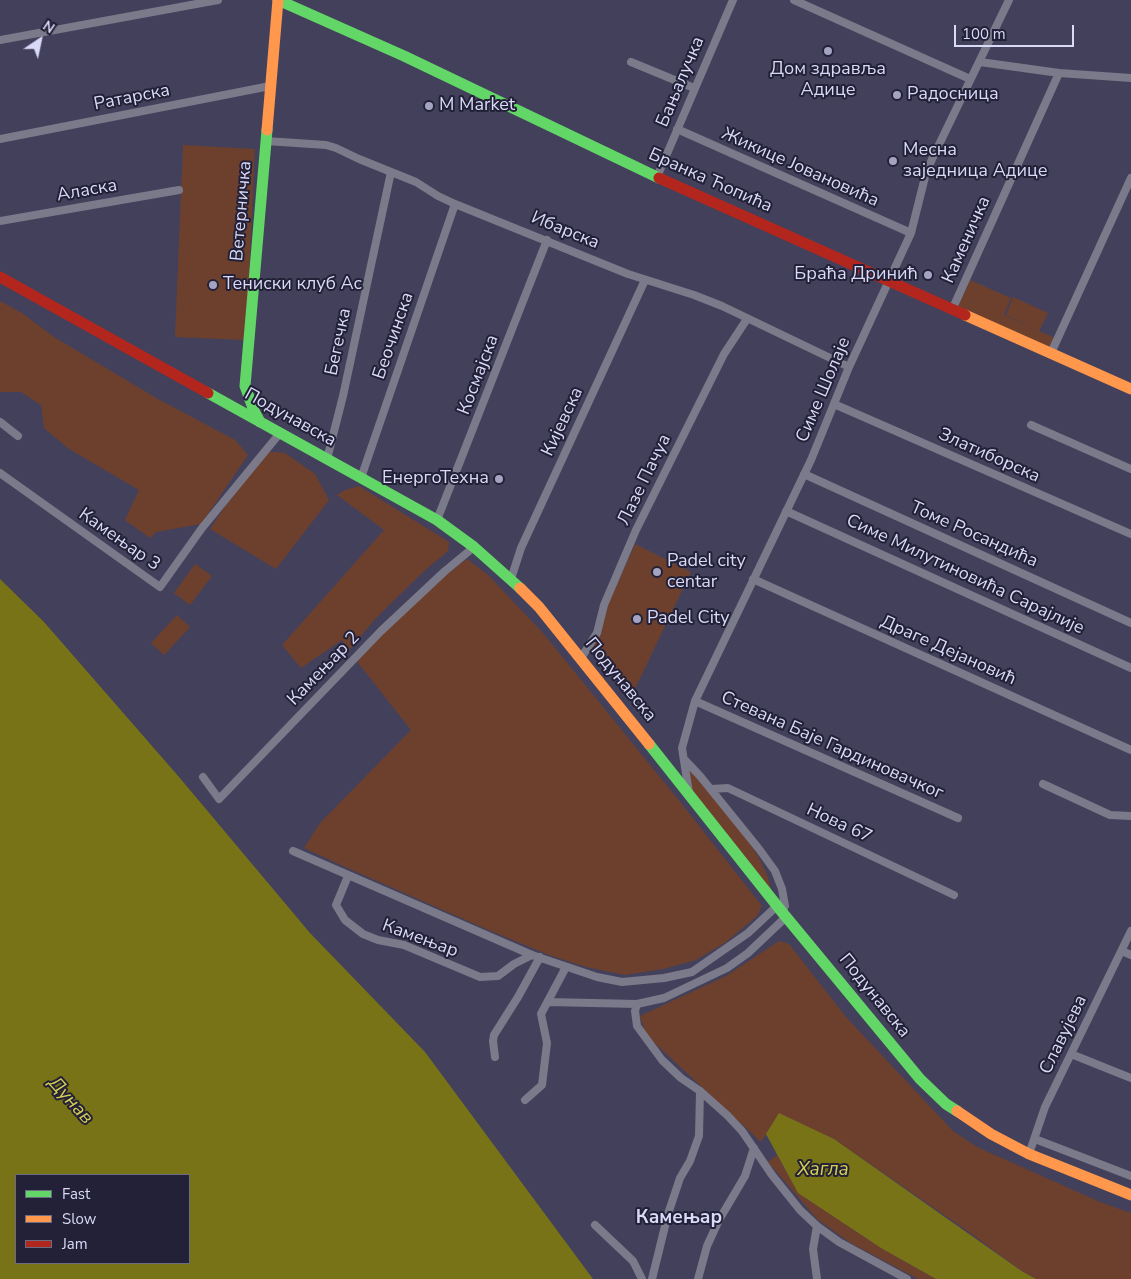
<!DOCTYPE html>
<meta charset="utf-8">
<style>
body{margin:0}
#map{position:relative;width:1131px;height:1279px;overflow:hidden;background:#43405b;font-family:"Nunito Sans",sans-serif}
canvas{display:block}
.legend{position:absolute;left:15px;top:1174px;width:175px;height:90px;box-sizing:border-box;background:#222137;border:1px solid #6b6b84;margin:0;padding:6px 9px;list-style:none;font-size:15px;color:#d9d9f8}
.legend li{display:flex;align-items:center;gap:10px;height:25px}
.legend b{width:25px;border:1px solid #6b6b84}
.north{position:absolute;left:15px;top:15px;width:50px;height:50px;-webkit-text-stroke:4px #222137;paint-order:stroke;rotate:34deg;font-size:14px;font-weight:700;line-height:20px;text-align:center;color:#d9d9f8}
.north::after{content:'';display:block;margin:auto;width:18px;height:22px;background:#d9d9f8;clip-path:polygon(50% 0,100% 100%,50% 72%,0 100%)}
.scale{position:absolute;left:954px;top:25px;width:120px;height:22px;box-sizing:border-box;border:2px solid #d9d9f8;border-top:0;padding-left:6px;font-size:15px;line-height:18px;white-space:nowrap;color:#d9d9f8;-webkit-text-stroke:4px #222137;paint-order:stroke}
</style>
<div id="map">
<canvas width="1131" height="1279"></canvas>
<ul class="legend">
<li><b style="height:6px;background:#63d668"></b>Fast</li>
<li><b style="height:6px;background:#ff974d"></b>Slow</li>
<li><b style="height:6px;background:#b3261e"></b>Jam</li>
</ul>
<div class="north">N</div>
<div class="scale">100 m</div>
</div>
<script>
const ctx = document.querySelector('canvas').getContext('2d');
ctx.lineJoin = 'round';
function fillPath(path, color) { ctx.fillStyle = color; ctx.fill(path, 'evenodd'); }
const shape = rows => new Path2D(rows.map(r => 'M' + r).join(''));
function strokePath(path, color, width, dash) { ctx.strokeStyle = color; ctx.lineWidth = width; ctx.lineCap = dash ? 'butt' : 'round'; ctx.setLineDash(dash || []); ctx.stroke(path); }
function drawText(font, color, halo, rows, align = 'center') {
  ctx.font = font + ' "Nunito Sans",sans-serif'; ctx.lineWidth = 4; ctx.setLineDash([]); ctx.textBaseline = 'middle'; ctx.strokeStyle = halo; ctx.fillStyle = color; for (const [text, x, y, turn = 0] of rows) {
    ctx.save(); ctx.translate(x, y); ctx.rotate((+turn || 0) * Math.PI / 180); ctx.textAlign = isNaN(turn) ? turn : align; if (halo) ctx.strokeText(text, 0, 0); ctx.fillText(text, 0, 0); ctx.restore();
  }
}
fillPath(shape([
 [183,145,255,149,246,340,175,337],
 [970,280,1011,298,1004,315,1036,330,1006,315,1013,297,1048,313,1039,331,1055,338,1050,349,957,308],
 [0,301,22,313,54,337,158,399,235,440,248,455,201,524,156,532,150,538,125,520,139,490,69,449,44,428,41,405,21,392,0,392],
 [262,451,285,453,315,474,329,500,276,569,210,529],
 [359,486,449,542,448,551,423,572,376,618,349,650,342,640,301,668,282,645,384,530,337,495,345,490],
 [635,544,691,572,632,695,592,647,601,633,608,605],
 [467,559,488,575,543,633,685,808,762,906,757,916,726,942,696,960,663,969,625,975,586,967,549,955,486,929,343,866,304,848,320,823,411,730,355,659,438,580],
 [195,564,212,576,190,605,174,593],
 [177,615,190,627,164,655,151,643],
 [687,766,745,837,758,856,768,877,772,894,690,787],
 [779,941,789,944,846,1017,953,1131,977,1147,1100,1202,1131,1213,1131,1279,1036,1279,1023,1272,966,1230,834,1139,780,1114,761,1142,646,1035,640,1016,726,976],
 [777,1155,798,1193,881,1248,936,1279,918,1279,849,1242,817,1219,768,1162]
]), '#6d402e');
fillPath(shape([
 [0,579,44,622,179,777,310,933,425,1052,593,1279,0,1279],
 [189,1175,189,1263,16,1263,16,1175],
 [779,1113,834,1139,1023,1272,1036,1279,936,1279,881,1248,798,1193,766,1134]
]), '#797318');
strokePath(shape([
 [794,0,970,79],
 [0,40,218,0],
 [631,62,694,88],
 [980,62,1059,73,1131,78],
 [677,129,911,233],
 [0,139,270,86],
 [266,141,326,145,336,148,359,159,416,182,438,196,455,204,628,274,694,295,722,306,849,367],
 [657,177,733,0],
 [0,221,179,190],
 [952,310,1059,73],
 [1051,353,1131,178],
 [834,404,1131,534],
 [0,422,18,436],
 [1031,425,1131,469],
 [327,459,343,396,391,172],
 [0,473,160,587,202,528,280,433],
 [804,474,1131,623],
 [362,478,363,472,455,204],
 [786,511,1131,668],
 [437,520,547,240],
 [511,579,521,548,645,280],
 [753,579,1131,750],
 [581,658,597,633,604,605,636,530,724,354,747,319],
 [695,701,958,818],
 [684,759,700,776,759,849,775,871,782,889,785,906,782,912],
 [203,777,219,799,381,631,445,571,474,547],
 [1043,784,1110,815,1131,816],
 [711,789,728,788,954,895],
 [689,793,682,748,695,701,811,460,849,367,911,233,926,173,933,157,1009,0],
 [293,851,532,955,597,977,622,982,664,978,692,972,748,933,777,906],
 [348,876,336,905,345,920,363,934,378,940,404,945,480,977,498,976,514,964,532,955],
 [1122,951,1131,955],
 [548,1002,637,1004,664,998,727,968,748,953,786,917],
 [637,1004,635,1011,637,1026,662,1060,681,1078,700,1091,727,1115,742,1131,772,1175,800,1210,817,1226,839,1242,907,1279],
 [1071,1054,1131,1078],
 [495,1057,493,1041,494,1035,518,997,540,957],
 [525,1100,542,1085,547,1043,541,1014,566,967],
 [1035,1139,1131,1176],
 [1029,1154,1045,1107,1131,931],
 [595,1225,633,1261,642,1279],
 [652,1279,668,1214,680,1178,690,1161,699,1136,700,1091],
 [698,1279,707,1246,719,1220,745,1176,754,1148],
 [817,1279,813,1249,817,1226]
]), '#7a7a8a', 8);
strokePath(shape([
 [278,0,404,56,659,178],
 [208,393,437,520,474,547,520,588],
 [260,422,254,411,245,386,267,130],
 [649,744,782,912,920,1079,946,1104,957,1111]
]), '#63d668', 11);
strokePath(shape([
 [267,130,278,0],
 [965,315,1131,389],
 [520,588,539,607,649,744],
 [957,1111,991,1134,1029,1154,1131,1195]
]), '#ff974d', 11);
strokePath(shape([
 [659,178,965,315],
 [0,277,208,393]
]), '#b3261e', 11);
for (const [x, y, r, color] of [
 [828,51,5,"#a4a3c1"],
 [897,95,5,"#a4a3c1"],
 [429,106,5,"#a4a3c1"],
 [893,161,5,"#a4a3c1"],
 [928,275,5,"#a4a3c1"],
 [213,285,5,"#a4a3c1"],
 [499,479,5,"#a4a3c1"],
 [657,572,5,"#a4a3c1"],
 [637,619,5,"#a4a3c1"]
]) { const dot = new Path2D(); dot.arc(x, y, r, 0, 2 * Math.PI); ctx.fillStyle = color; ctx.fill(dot); strokePath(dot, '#222137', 2); }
drawText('18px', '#d9d9f8', '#222137', [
 ["Дом здравља",828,70,"center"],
 ["Адице",828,91,"center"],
 ["Радосница",907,95],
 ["M Market",439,106],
 ["Месна",903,151],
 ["заједница Адице",903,172],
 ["Браћа Дринић",918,275,"right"],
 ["Тениски клуб Ас",223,285],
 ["ЕнергоТехна",489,479,"right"],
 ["Padel city",667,562],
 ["centar",667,583],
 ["Padel City",647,619]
], 'left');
drawText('18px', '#d9d9f8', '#222137', [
 ["Бањалучка",681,82,-67],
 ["Ратарска",132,98,-11],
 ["Жикице Јовановића",800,168,24],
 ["Бранка Ћопића",710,181,24],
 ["Аласка",87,191,-10],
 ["Ветерничка",242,211,-85],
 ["Ибарска",565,231,22],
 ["Каменичка",967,240,-66],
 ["Беочинска",394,336,-71],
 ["Бегечка",339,342,-78],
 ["Космајска",479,375,-69],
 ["Симе Шолаје",824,390,-67],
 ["Подунавска",290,418,29],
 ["Кијевска",563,422,-65],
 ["Златиборска",989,456,24],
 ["Лазе Пачуа",645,480,-64],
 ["Томе Росандића",974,535,24],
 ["Камењар 3",119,540,35],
 ["Симе Милутиновића Сарајлије",965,575,25],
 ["Драге Дејановић",948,651,24],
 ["Камењар 2",324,669,-46],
 ["Подунавска",620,680,51],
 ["Стевана Баје Гардиновачког",832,746,24],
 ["Нова 67",839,824,25],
 ["Камењар",420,939,20],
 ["Подунавска",874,996,51],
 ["Славујева",1064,1035,-64]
]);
drawText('italic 19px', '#d7cf53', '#222137', [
 ["Дунав",70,1101,48],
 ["Хагла",823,1170]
]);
drawText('bold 19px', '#d9d9f8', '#222137', [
 ["Камењар",679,1218]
]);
</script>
